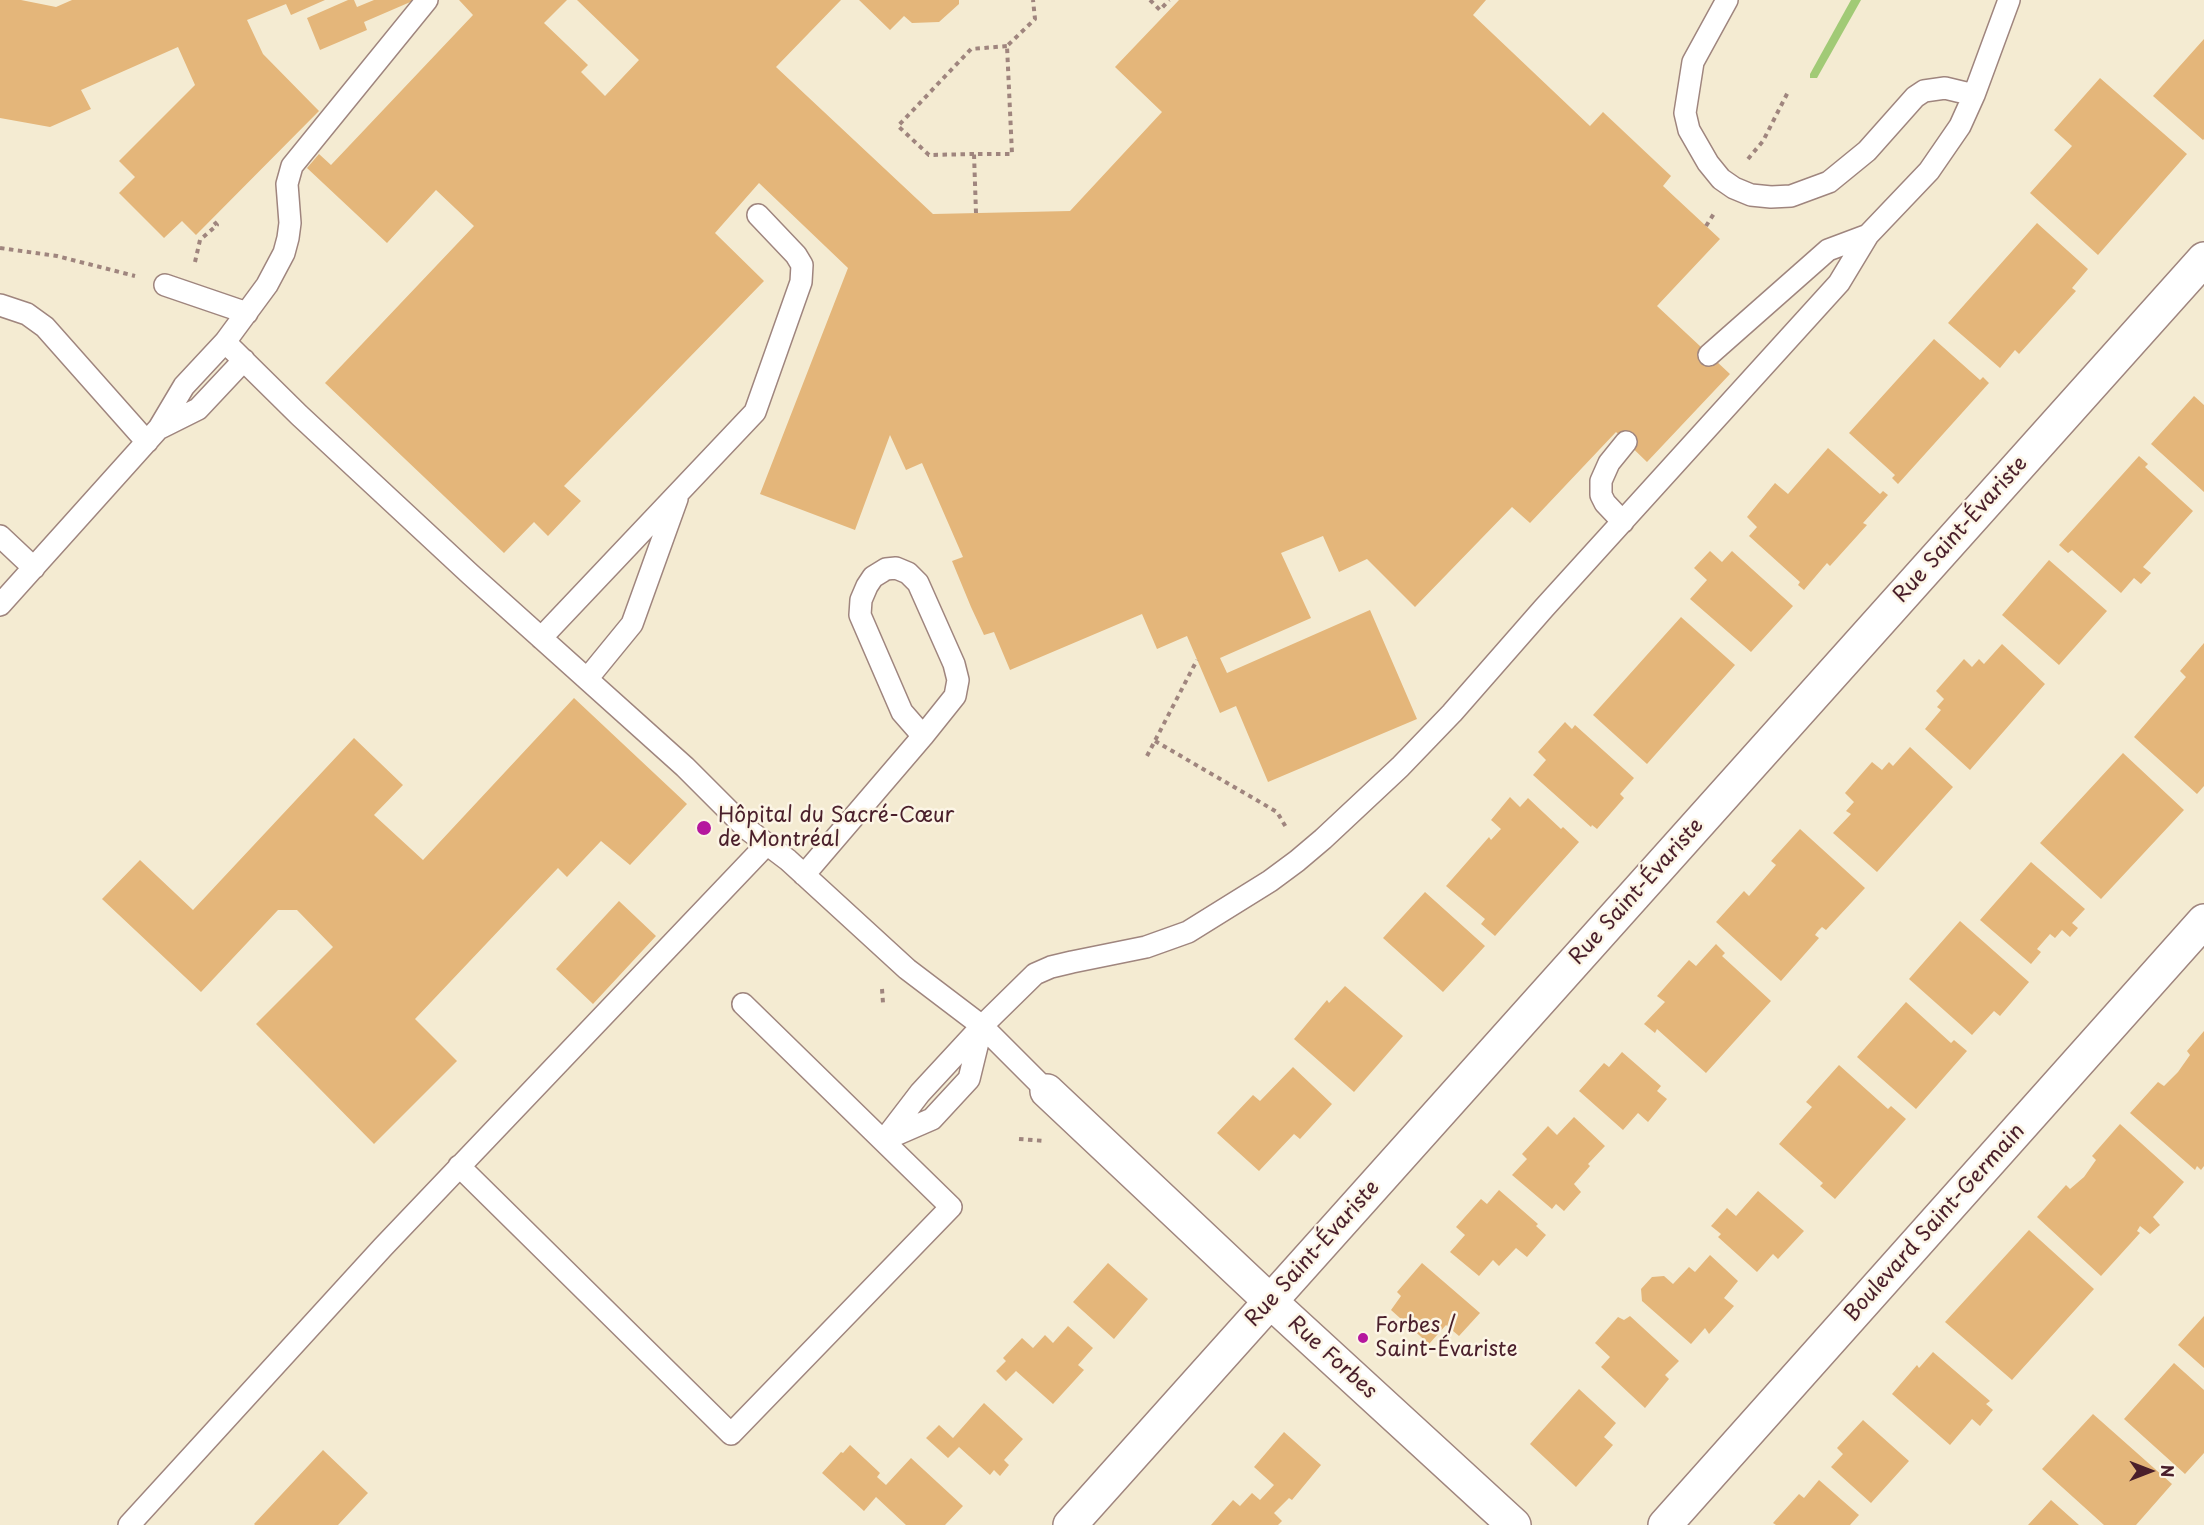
<!DOCTYPE html>
<meta charset="utf-8">
<style>
body{margin:0}
#map{position:relative;width:2204px;height:1525px;overflow:hidden;background:#f4ebd2;font-family:"Playpen Sans",sans-serif}
canvas{display:block}
.north{position:absolute;left:2120px;top:1441px;width:60px;height:60px;-webkit-text-stroke:4px #fcf5e5;paint-order:stroke;rotate:90deg;font-size:16px;font-weight:700;line-height:24px;text-align:center;color:#4a1f2b}
.north::after{content:'';display:block;margin:auto;width:21px;height:27px;background:#4a1f2b;clip-path:polygon(50% 0,100% 100%,50% 72%,0 100%)}
</style>
<div id="map">
<canvas width="2204" height="1525"></canvas>
<div class="north">N</div>
</div>
<script>
const ctx = document.querySelector('canvas').getContext('2d');
ctx.lineJoin = 'round';
function fillPath(path, color) { ctx.fillStyle = color; ctx.fill(path, 'evenodd'); }
const shape = rows => new Path2D(rows.map(r => 'M' + r).join(''));
function strokePath(path, color, width, dash) { ctx.strokeStyle = color; ctx.lineWidth = width; ctx.lineCap = dash ? 'butt' : 'round'; ctx.setLineDash(dash || []); ctx.stroke(path); }
function drawText(font, color, halo, rows, align = 'center') {
  ctx.font = font + ' "Playpen Sans",sans-serif'; ctx.lineWidth = 5; ctx.setLineDash([]); ctx.textBaseline = 'middle'; ctx.strokeStyle = halo; ctx.fillStyle = color; for (const [text, x, y, turn = 0] of rows) {
    ctx.save(); ctx.translate(x, y); ctx.rotate((+turn || 0) * Math.PI / 180); ctx.textAlign = isNaN(turn) ? turn : align; if (halo) ctx.strokeText(text, 0, 0); ctx.fillText(text, 0, 0); ctx.restore();
  }
}
fillPath(shape([
 [1851,0,1861,0,1817,78,1810,78,1810,74]
]), '#a1ca76');
fillPath(shape([
 [0,0,21,0,56,7,72,0,325,0,291,15,286,4,247,20,263,54,319,111,196,235,182,221,164,238,119,193,135,177,119,161,195,85,178,47,81,90,91,109,50,127,0,118],
 [348,0,354,0,357,7,374,0,415,0,364,22,367,30,320,50,307,18],
 [459,0,567,0,544,23,588,65,581,72,605,96,639,60,577,0,841,0,776,67,933,214,1070,211,1162,112,1115,67,1179,0,1486,0,1473,15,1590,126,1603,112,1671,176,1663,186,1720,239,1657,306,1730,374,1647,462,1616,432,1530,523,1512,507,1415,607,1367,559,1339,572,1323,536,1281,553,1311,618,1220,658,1227,673,1370,610,1417,719,1268,782,1236,706,1220,713,1187,636,1157,649,1142,614,1010,670,994,632,984,635,971,607,952,561,963,557,922,463,906,470,890,435,855,530,760,494,848,268,759,183,715,233,764,281,564,486,581,501,548,536,534,522,504,553,325,383,474,226,436,190,387,243,307,168,319,154,331,165,473,15],
 [859,0,959,0,959,4,939,22,912,23,904,16,890,30],
 [2204,39,2204,139,2203,140,2153,96],
 [2100,78,2187,154,2098,255,2030,193,2072,146,2054,130],
 [2037,223,2088,269,2072,288,2076,291,2019,354,2015,350,2000,368,1948,323],
 [1934,339,1980,380,1983,377,1989,383,1898,484,1892,478,1895,475,1849,433],
 [2194,396,2204,405,2204,492,2151,444],
 [1828,448,1880,494,1883,491,1888,495,1863,523,1867,525,1830,566,1827,563,1804,590,1798,585,1800,582,1749,536,1757,527,1747,517,1775,483,1788,494],
 [2139,456,2148,464,2145,467,2193,511,2143,567,2151,573,2141,584,2134,578,2121,593,2072,550,2068,553,2059,545],
 [1710,551,1722,562,1732,551,1793,606,1751,652,1690,599,1707,580,1694,568],
 [2049,560,2107,611,2059,665,2002,615],
 [1681,617,1735,665,1647,764,1593,715],
 [2204,643,2204,786,2197,794,2134,737,2186,677,2180,671],
 [2002,644,2045,684,1970,770,1925,729,1941,710,1937,707,1944,699,1936,691,1964,659,1972,667,1979,659,1984,664],
 [574,698,687,804,630,865,601,841,567,877,558,868,415,1019,457,1061,374,1144,256,1024,333,947,297,910,278,910,201,992,102,899,140,860,193,910,354,738,403,785,374,815,423,860],
 [1565,722,1572,729,1575,725,1634,778,1620,794,1624,798,1597,829,1592,825,1591,827,1533,775,1546,760,1538,752],
 [1910,747,1953,787,1877,872,1833,833,1851,814,1846,811,1854,802,1845,793,1858,778,1872,762,1882,770,1889,762,1893,766],
 [2123,753,2184,810,2101,899,2040,843],
 [1510,797,1520,807,1528,798,1561,829,1563,827,1579,842,1495,936,1481,924,1485,919,1446,886,1489,837,1491,840,1501,829,1491,820],
 [1800,829,1865,888,1826,930,1822,927,1818,931,1815,935,1819,938,1781,981,1716,922,1744,891,1749,896,1763,880,1776,865,1771,861],
 [2031,862,2085,909,2072,923,2078,928,2070,937,2062,930,2055,938,2050,934,2037,949,2041,952,2031,964,1980,920],
 [1425,892,1485,946,1443,992,1383,938],
 [619,901,656,936,593,1004,556,969],
 [1960,921,2029,982,2000,1016,1994,1011,1972,1035,1909,979],
 [1716,944,1725,953,1722,956,1771,1001,1706,1073,1657,1029,1655,1033,1644,1024,1665,1002,1657,996,1689,960,1696,966],
 [1345,986,1403,1036,1354,1092,1294,1039,1327,1000,1329,1003],
 [1906,1002,1951,1043,1954,1040,1967,1051,1916,1109,1857,1057],
 [2204,1031,2204,1166,2201,1170,2197,1166,2195,1170,2130,1113,2158,1082,2164,1086,2178,1072,2190,1055,2187,1051],
 [1622,1052,1661,1086,1657,1091,1667,1099,1648,1122,1638,1113,1623,1130,1579,1091,1604,1063,1609,1067],
 [1839,1065,1888,1109,1891,1106,1906,1119,1835,1199,1820,1186,1823,1183,1779,1144,1812,1107,1806,1102],
 [1293,1067,1332,1104,1300,1139,1294,1134,1259,1171,1217,1133,1253,1095,1260,1101],
 [1574,1117,1605,1146,1588,1164,1590,1166,1574,1184,1581,1192,1564,1211,1556,1204,1552,1209,1512,1175,1527,1159,1522,1154,1548,1126,1557,1135],
 [2120,1124,2184,1182,2153,1217,2160,1225,2150,1234,2140,1226,2137,1231,2140,1233,2101,1276,2037,1217,2066,1185,2070,1189,2084,1177,2096,1160,2092,1156],
 [1499,1190,1538,1224,1536,1226,1546,1235,1527,1257,1516,1248,1499,1266,1493,1260,1479,1276,1450,1252,1465,1235,1456,1227,1481,1199,1487,1204],
 [1758,1191,1804,1231,1778,1259,1773,1254,1757,1272,1718,1237,1721,1234,1711,1226,1727,1208,1736,1216],
 [2029,1230,2094,1289,2012,1380,1945,1322],
 [1710,1255,1738,1281,1724,1298,1734,1306,1709,1334,1705,1328,1691,1344,1642,1301,1641,1289,1652,1277,1664,1276,1673,1284,1689,1267,1695,1272],
 [1108,1263,1148,1299,1114,1339,1073,1302],
 [1422,1263,1480,1313,1459,1336,1446,1325,1429,1344,1391,1310,1401,1296,1397,1292],
 [1630,1316,1679,1361,1665,1375,1669,1379,1645,1408,1601,1367,1610,1357,1595,1343,1618,1317,1624,1320],
 [2204,1316,2204,1368,2178,1345],
 [1068,1326,1093,1348,1078,1365,1084,1370,1053,1404,1016,1371,1006,1381,996,1371,1006,1361,1003,1358,1022,1338,1033,1348,1045,1335,1053,1343],
 [1933,1352,1990,1401,1986,1404,1993,1410,1980,1426,1972,1419,1950,1445,1892,1394,1917,1365,1919,1368],
 [2174,1363,2204,1390,2204,1453,2185,1474,2124,1419],
 [1579,1389,1616,1423,1604,1437,1613,1445,1576,1487,1530,1444],
 [984,1403,1023,1439,1004,1460,1009,1465,1000,1476,994,1470,990,1475,959,1447,948,1458,926,1438,939,1425,953,1438],
 [2093,1414,2172,1484,2136,1525,2104,1525,2042,1469],
 [1863,1420,1909,1461,1871,1503,1831,1467,1843,1454,1837,1448],
 [1284,1432,1321,1465,1292,1500,1289,1498,1274,1513,1282,1521,1278,1525,1211,1525,1233,1500,1240,1506,1252,1493,1260,1500,1274,1485,1254,1467],
 [850,1445,880,1473,877,1477,886,1485,911,1458,963,1506,945,1525,906,1525,876,1497,864,1511,822,1473,841,1452,843,1453],
 [323,1450,368,1493,338,1525,255,1525,254,1524],
 [1819,1480,1859,1515,1850,1525,1776,1525,1773,1523,1799,1494,1804,1498],
 [2051,1500,2079,1525,2028,1525]
]), '#e4b67a');
const lane = shape([
 [1727,0,1693,62,1685,113,1689,130,1708,163,1721,179,1734,188,1751,195,1771,197,1791,196,1829,182,1867,151,1915,97,1924,91,1945,88,1974,95],
 [165,285,247,313],
 [0,305,27,314,45,327,147,442],
 [225,342,299,415,470,574,685,767,747,829,788,860,907,969,982,1026,1047,1091],
 [1709,355,1828,250,1868,235],
 [160,428,198,409,244,360],
 [1623,522,1605,503,1601,495,1601,481,1609,463,1626,442],
 [0,536,34,568],
 [0,605,159,428,184,386,225,342,267,285,284,253,288,238,290,223,287,184,292,166,427,0],
 [541,638,755,412,801,282,802,265,796,255,758,215],
 [587,679,632,624,677,499],
 [804,875,923,736,955,696,958,680,954,664,918,583,908,573,896,568,886,569,873,577,867,586,861,600,860,615,902,712,923,736],
 [886,1139,932,1119,969,1079,981,1030],
 [884,1140,920,1093,982,1026,1035,974,1051,967,1072,962,1146,947,1188,932,1270,881,1297,861,1323,839,1400,767,1452,713,1544,608,1839,283,1868,235,1929,171,1960,126,1974,95,2009,0],
 [459,1166,731,1434,951,1207,743,1004],
 [129,1525,383,1247,767,844]
]);
const street = shape([
 [1047,1091,1271,1302,1514,1525],
 [1070,1525,2204,259],
 [1665,1525,2204,921]
]);
strokePath(lane, '#9f857e', 24);
strokePath(street, '#9f857e', 36);
strokePath(shape([
 [1150,0,1160,10,1169,0],
 [974,154,929,155,898,126,971,49,1007,46],
 [1748,159,1763,141,1789,90],
 [976,213,974,154,1012,154,1007,46,1035,19,1033,0],
 [1706,226,1715,212],
 [0,248,57,256,135,276],
 [195,262,200,240,217,225,212,219],
 [1155,741,1277,812,1287,829],
 [1147,756,1197,660],
 [882,989,883,1003],
 [1019,1139,1045,1141]
]), '#9f857e', 4, [4.5, 4.5]);
strokePath(lane, '#fff', 21);
strokePath(street, '#fff', 33);
for (const [x, y, r, color] of [
 [704,828,8,"#b5179e"],
 [1363,1338,6,"#b5179e"]
]) { const dot = new Path2D(); dot.arc(x, y, r, 0, 2 * Math.PI); ctx.fillStyle = color; ctx.fill(dot); strokePath(dot, '#fcf5e5', 2); }
drawText('21px', '#4a1f2b', '#fcf5e5', [
 ["Rue Saint-Évariste",1961,530,-48],
 ["Rue Saint-Évariste",1637,892,-48],
 ["Boulevard Saint-Germain",1935,1223,-48],
 ["Rue Saint-Évariste",1313,1254,-48],
 ["Rue Forbes",1332,1358,42]
]);
drawText('21px', '#4a1f2b', '#fcf5e5', [
 ["Hôpital du Sacré-Cœur",718,816],
 ["de Montréal",718,840],
 ["Forbes /",1375,1326],
 ["Saint-Évariste",1375,1350]
], 'left');
</script>
